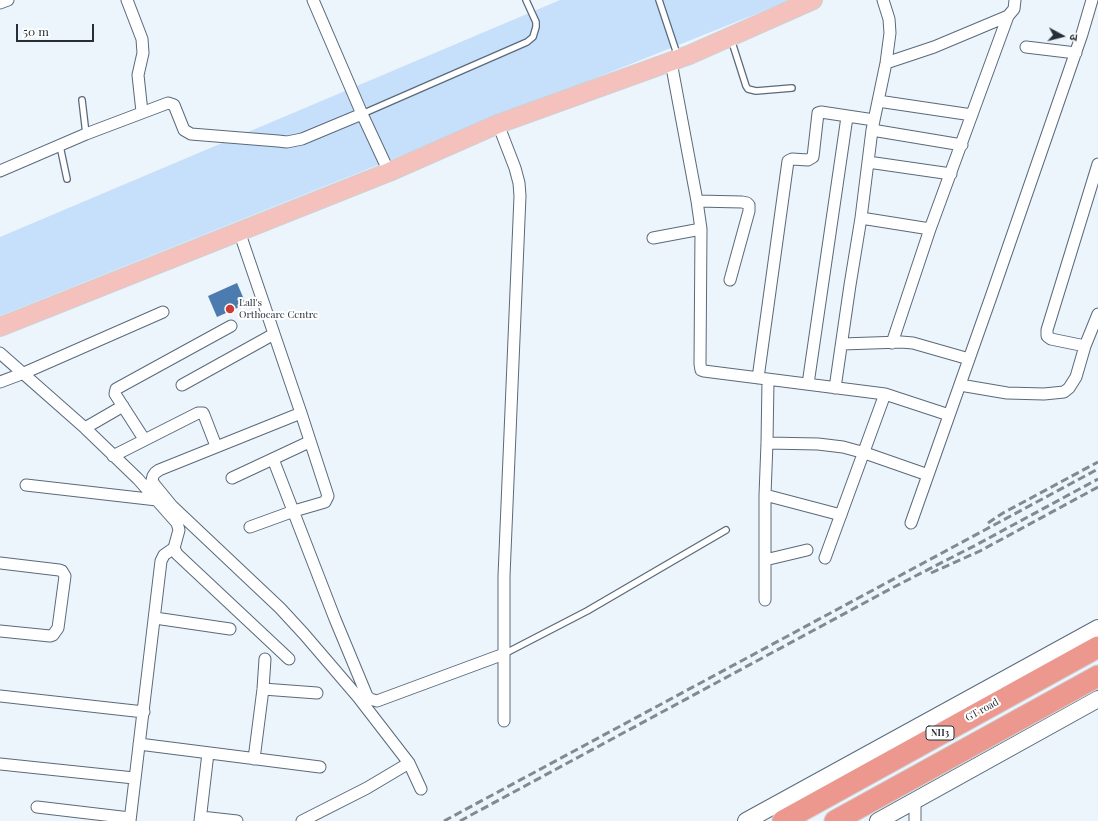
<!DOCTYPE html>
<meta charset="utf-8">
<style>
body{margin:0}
#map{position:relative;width:1098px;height:821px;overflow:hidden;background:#ecf4fc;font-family:"Playfair Display","Noto Sans Devanagari",serif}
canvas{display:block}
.north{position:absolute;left:1042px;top:16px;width:40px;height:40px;-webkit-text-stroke:3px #fff;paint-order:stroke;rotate:97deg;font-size:11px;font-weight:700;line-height:16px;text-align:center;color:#272e36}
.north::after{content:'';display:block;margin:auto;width:14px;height:18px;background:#272e36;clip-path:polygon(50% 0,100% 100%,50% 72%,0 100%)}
.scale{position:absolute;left:16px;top:24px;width:78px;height:18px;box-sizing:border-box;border:2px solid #272e36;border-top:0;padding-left:5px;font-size:12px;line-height:14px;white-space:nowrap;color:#272e36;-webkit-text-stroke:3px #fff;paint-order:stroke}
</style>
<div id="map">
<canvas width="1098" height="821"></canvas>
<div class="north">उ</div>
<div class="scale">50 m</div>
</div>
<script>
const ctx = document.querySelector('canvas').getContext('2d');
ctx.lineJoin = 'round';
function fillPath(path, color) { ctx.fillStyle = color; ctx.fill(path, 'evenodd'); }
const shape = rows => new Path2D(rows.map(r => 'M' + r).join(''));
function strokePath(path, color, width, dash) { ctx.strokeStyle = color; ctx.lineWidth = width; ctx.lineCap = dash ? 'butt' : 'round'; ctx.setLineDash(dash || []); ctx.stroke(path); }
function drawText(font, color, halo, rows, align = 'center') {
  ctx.font = font + ' "Playfair Display",serif'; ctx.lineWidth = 4; ctx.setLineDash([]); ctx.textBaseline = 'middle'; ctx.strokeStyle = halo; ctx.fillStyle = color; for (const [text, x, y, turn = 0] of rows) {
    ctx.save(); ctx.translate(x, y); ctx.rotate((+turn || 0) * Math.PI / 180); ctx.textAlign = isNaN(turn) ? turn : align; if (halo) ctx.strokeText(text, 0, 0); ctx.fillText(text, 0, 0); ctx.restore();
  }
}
fillPath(shape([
 [560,0,791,0,0,316,0,237]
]), '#c6dffa');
fillPath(shape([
 [237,283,246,304,217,317,208,296]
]), '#4b7baf');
const lane = shape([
 [659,0,678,57],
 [731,39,746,86,748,89,756,91,792,88],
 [82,100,86,134],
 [362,114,527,42,533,37,536,27,536,22,526,0],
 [60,146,67,179],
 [504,654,587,611,726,530]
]);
const street = shape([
 [127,0,142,39,143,53,138,75,142,112],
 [313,0,362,114,389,172],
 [0,3,8,0],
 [1026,47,1076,53],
 [671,62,697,201,742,202,747,203,749,205,749,211,730,280],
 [886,63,934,47,1008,16,1014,9,1015,0],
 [878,101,972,115],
 [498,124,515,168,519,183,520,196,504,576,504,721],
 [872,130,962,145],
 [868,162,951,174],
 [0,171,86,134,168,103,174,105,184,130,191,134,278,141,287,142,302,139,362,114],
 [697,201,701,229,700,364,701,370,704,371,885,394,949,415],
 [861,218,930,229],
 [239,231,301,413,328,496,325,502,294,511,250,527],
 [653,238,701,229],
 [892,343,930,229,1008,16],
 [842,344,901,342,913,343,969,359],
 [1085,346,1051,339,1047,336,1047,330,1098,164],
 [0,353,85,428,138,479,177,523,179,530,174,548,177,554,289,659],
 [758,378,788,161,792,159,808,160,813,157,818,113,821,112,874,120],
 [0,382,24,373,163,312],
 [808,384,847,117],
 [182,385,274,334],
 [960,385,1007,393,1044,394,1064,392,1069,388,1076,377,1085,346,1098,314],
 [835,388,850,285,861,218,872,130,886,63,890,33,889,19,883,0],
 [301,413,159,470,155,473,153,476,152,480,154,484,172,506,280,608,304,634,358,697,409,763,421,789],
 [85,428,123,406],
 [144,439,115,394,116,389,231,326],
 [767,443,818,444,843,447,865,453,928,475],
 [113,456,198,413,203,413,204,415,216,446],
 [273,459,335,619,367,696,370,699,377,701,504,654],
 [232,478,309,442],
 [26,485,157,500],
 [765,495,841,515],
 [911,523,992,294,1082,34,1092,0],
 [825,558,885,394],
 [765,560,807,550],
 [0,563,59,570,62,571,65,576,58,628,53,635,50,636,0,631],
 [765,600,765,495,767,443,768,380],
 [155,618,230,629],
 [263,689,317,693],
 [0,696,144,712],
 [139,744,320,767],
 [254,759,263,689,265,659],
 [0,764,134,778],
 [37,807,130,818],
 [201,817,237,821],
 [130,821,161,561,164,555,174,548],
 [200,821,208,753],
 [302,821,367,788,409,763],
 [915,821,915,800]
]);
const secondary = shape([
 [746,821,1098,628],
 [878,821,1098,699]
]);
const primary = shape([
 [0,327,389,172,498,124,689,55,813,0]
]);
const highway = shape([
 [783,821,1098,647],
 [835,821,1098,676]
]);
strokePath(lane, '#5a6a7b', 8);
strokePath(street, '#5a6a7b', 13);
strokePath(secondary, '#5a6a7b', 18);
strokePath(primary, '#cfd1d3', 20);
strokePath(highway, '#cfd1d3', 23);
strokePath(lane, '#fff', 5.5);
strokePath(street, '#fff', 11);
strokePath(secondary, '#fff', 16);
strokePath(primary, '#f4c1bc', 18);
strokePath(highway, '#ed988f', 21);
strokePath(shape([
 [988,523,1003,513,1098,462],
 [931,573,980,551,1098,487],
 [444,821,1098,469],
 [460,821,892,588,976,545,1098,479]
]), '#818991', 3, [8, 4]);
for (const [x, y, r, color] of [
 [230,309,5,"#cb3c38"]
]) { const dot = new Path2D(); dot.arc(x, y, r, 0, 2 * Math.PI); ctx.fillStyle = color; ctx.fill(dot); strokePath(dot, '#fff', 1.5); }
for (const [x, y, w] of [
 [940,733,28]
]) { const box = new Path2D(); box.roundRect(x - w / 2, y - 7, w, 14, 3); ctx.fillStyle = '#fff'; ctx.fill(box); strokePath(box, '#272e36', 1); }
drawText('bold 9px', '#272e36', null, [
 ["NH3",940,733]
]);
drawText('10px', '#272e36', '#fff', [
 ["Lall's",239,303],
 ["Orthocare Centre",239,315]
], 'left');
drawText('10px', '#272e36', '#fff', [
 ["GT road",982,710,-29]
]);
</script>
